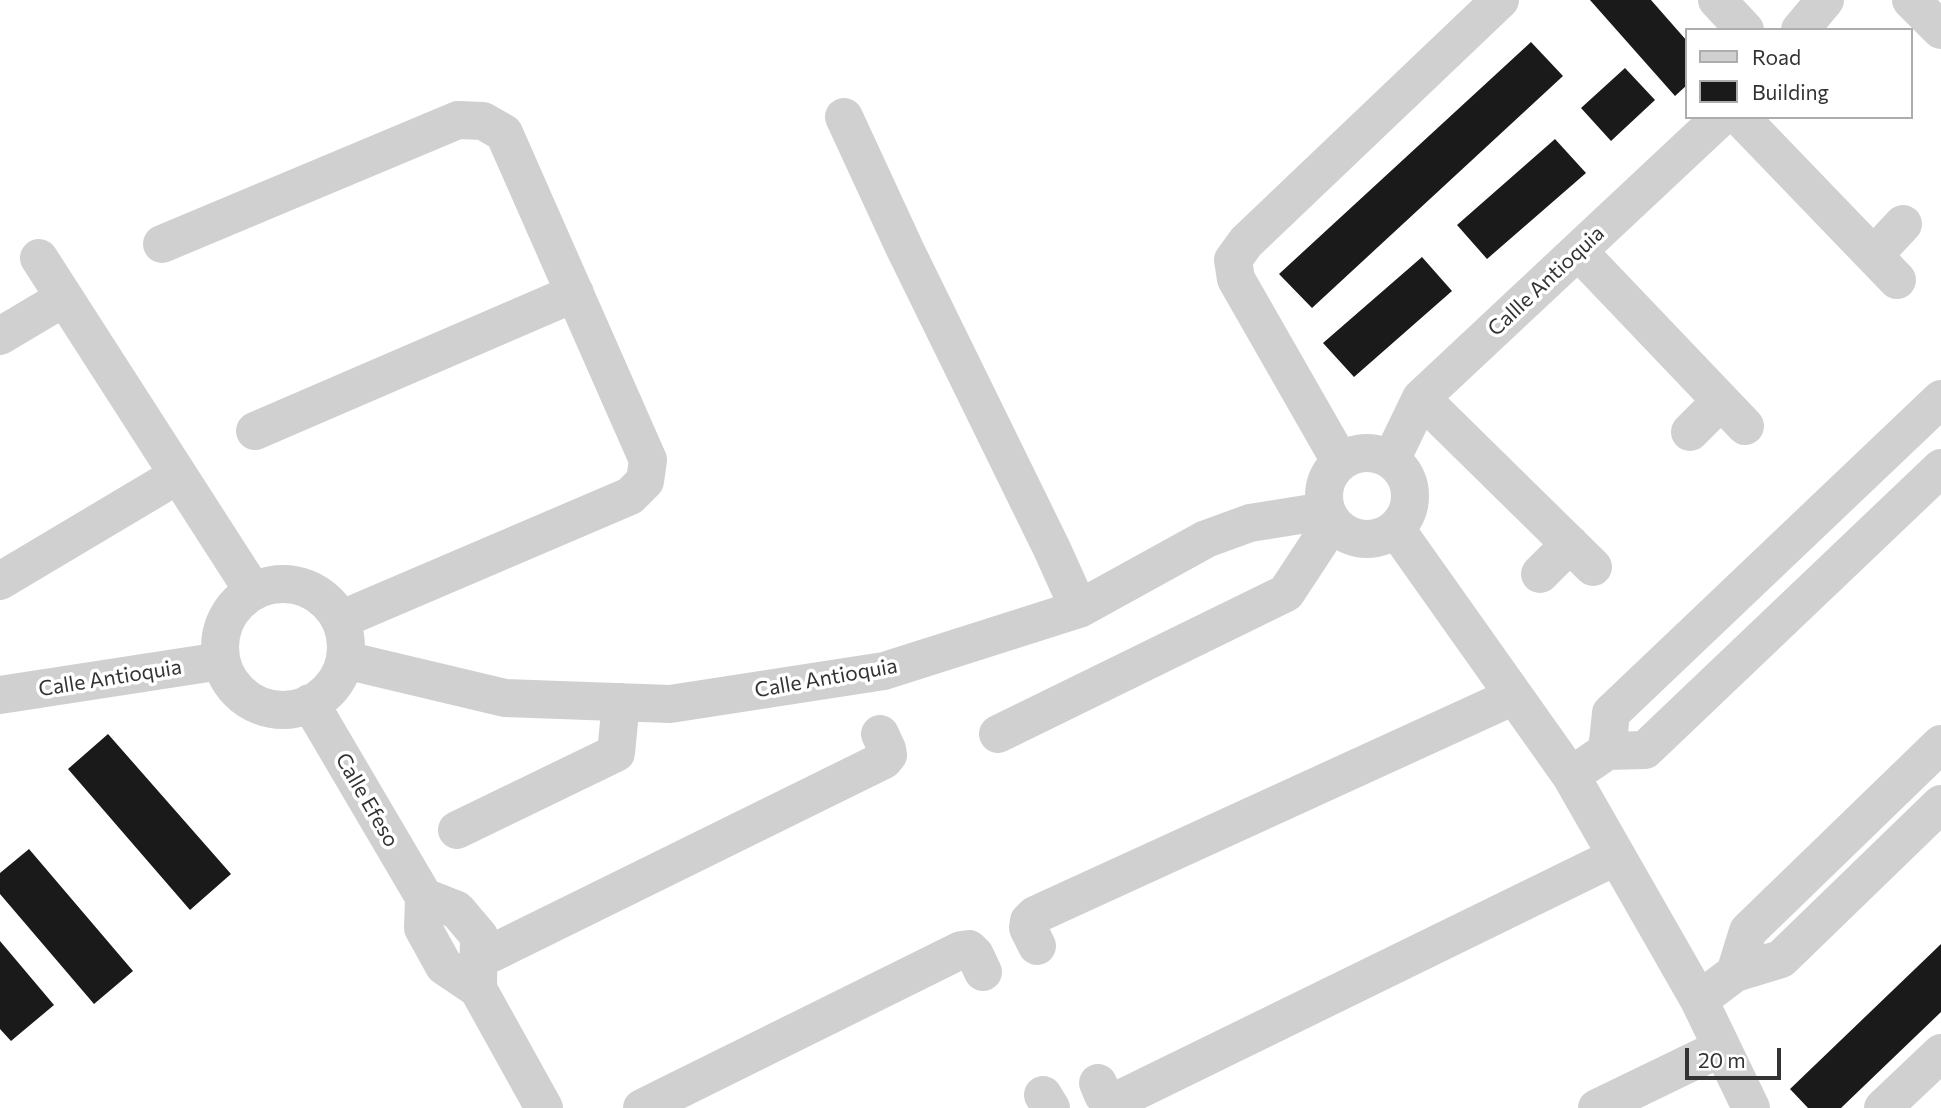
<!DOCTYPE html>
<style>
body{margin:0}
#map{position:relative;width:1941px;height:1108px;overflow:hidden;background:#fff;font-family:Commissioner,sans-serif}
canvas{display:block}
.legend{position:absolute;left:1685px;top:28px;width:228px;height:91px;box-sizing:border-box;background:#fff;border:2px solid #adadad;margin:0;padding:9px 12px;list-style:none;font-size:21px;color:#333}
.legend li{display:flex;align-items:center;gap:14px;height:35px}
.legend b{width:35px;border:2px solid #adadad}
.scale{position:absolute;left:1685px;top:1048px;width:96px;height:32px;box-sizing:border-box;border:4px solid #333;border-top:0;padding-left:9px;font-size:21px;line-height:24px;white-space:nowrap;color:#333;-webkit-text-stroke:5px #fff;paint-order:stroke}
</style>
<div id="map">
<canvas width="1941" height="1108"></canvas>
<ul class="legend">
<li><b style="height:9px;background:#d0d0d0"></b>Road</li>
<li><b style="height:19px;background:#1a1a1a"></b>Building</li>
</ul>
<div class="scale">20 m</div>
</div>
<script>
const ctx = document.querySelector('canvas').getContext('2d');
ctx.lineJoin = 'round';
function fillPath(path, color) { ctx.fillStyle = color; ctx.fill(path, 'evenodd'); }
const shape = rows => new Path2D(rows.map(r => 'M' + r).join(''));
function strokePath(path, color, width, dash) { ctx.strokeStyle = color; ctx.lineWidth = width; ctx.lineCap = dash ? 'butt' : 'round'; ctx.setLineDash(dash || []); ctx.stroke(path); }
function drawText(font, color, halo, rows, align = 'center') {
  ctx.font = font + ' Commissioner,sans-serif'; ctx.lineWidth = 7; ctx.setLineDash([]); ctx.textBaseline = 'middle'; ctx.strokeStyle = halo; ctx.fillStyle = color; for (const [text, x, y, turn = 0] of rows) {
    ctx.save(); ctx.translate(x, y); ctx.rotate((+turn || 0) * Math.PI / 180); ctx.textAlign = isNaN(turn) ? turn : align; if (halo) ctx.strokeText(text, 0, 0); ctx.fillText(text, 0, 0); ctx.restore();
  }
}
fillPath(shape([
 [1590,0,1651,0,1687,41,1687,85,1675,96],
 [1531,42,1563,76,1312,308,1279,274],
 [1625,68,1655,100,1611,141,1581,108],
 [1555,139,1586,173,1487,259,1457,225],
 [1422,257,1452,291,1354,377,1323,343],
 [108,734,231,874,190,910,68,769],
 [29,849,133,971,94,1004,0,894,0,873],
 [0,941,54,1005,11,1041,0,1029],
 [1941,944,1941,1012,1841,1108,1808,1108,1790,1089]
]), '#1a1a1a');
strokePath(shape([
 [1717,0,1745,30],
 [1911,0,1941,30],
 [1800,30,1825,0],
 [844,117,905,249,1052,549,1079,609],
 [1740,117,1897,280],
 [162,244,458,120,483,121,504,133,648,460,645,481,630,496,340,620],
 [1578,251,1745,426],
 [1874,255,1903,224],
 [39,258,253,591],
 [0,336,64,298],
 [1421,398,1593,567],
 [255,431,575,293],
 [1690,432,1721,401],
 '1324 496a43 43 0 1 1 86 0a43 43 0 1 1-86 0Z',
 [1391,460,1421,398,1721,117],
 [1340,461,1236,279,1233,260,1246,242,1500,0],
 [1396,529,1571,776,1699,1000,1751,1108],
 [1540,574,1570,544],
 [0,581,178,475],
 '220 647a63 63 0 1 1 126 0a63 63 0 1 1-126 0Z',
 [345,660,505,698,670,704,884,671,1079,609,1206,539,1250,523,1325,511],
 [0,695,221,661],
 [310,703,424,897,423,928,444,966,478,989,544,1108],
 [998,734,1286,593,1332,523],
 [1607,751,1611,713,1941,399],
 [1588,764,1607,751,1645,750,1941,468],
 [457,830,616,753,621,702],
 [424,897,457,910,479,936,478,984],
 [1037,946,1028,928,1029,921,1035,915,1514,696],
 [478,960,884,760,888,755,887,749,880,734],
 [1735,973,1748,931,1941,744],
 [1699,1000,1735,973,1781,959,1941,804],
 [1098,1083,1103,1095,1110,1101,1118,1100,1617,856],
 [1043,1095,1051,1108],
 [642,1108,961,950,969,949,975,955,983,972],
 [1597,1108,1721,1048],
 [1883,1108,1941,1053]
]), '#d0d0d0', 38);
drawText('21px', '#333', '#fff', [
 ["Callle Antioquia",1546,281,-43],
 ["Calle Antioquia",110,678,-9],
 ["Calle Antioquia",826,678,-10],
 ["Calle Efeso",367,800,60]
]);
</script>
